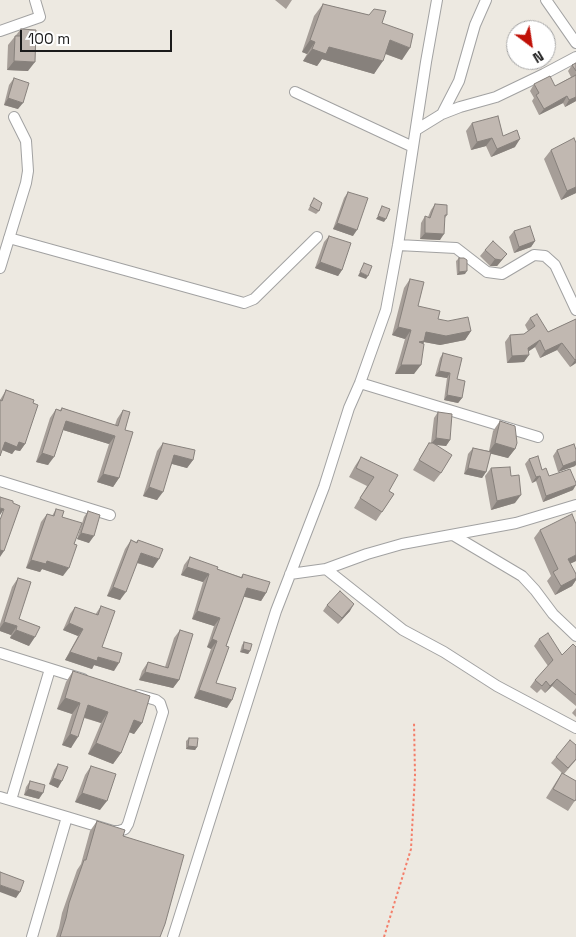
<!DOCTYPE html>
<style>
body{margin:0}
#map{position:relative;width:576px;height:937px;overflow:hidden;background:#ede9e1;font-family:"Space Grotesk",sans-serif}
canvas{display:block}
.north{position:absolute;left:506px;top:20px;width:50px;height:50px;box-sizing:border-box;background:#fff;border:1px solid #a4a4a4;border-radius:50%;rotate:149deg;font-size:14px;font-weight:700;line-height:20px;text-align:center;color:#1b1b1b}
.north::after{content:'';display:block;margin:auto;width:18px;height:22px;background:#c01007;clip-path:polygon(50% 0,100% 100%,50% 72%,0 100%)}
.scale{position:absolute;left:20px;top:30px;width:152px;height:22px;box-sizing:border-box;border:2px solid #1b1b1b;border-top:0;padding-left:6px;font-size:15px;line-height:18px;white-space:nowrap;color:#1b1b1b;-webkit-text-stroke:4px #fff;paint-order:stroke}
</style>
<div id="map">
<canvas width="576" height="937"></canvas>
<div class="north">N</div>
<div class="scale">100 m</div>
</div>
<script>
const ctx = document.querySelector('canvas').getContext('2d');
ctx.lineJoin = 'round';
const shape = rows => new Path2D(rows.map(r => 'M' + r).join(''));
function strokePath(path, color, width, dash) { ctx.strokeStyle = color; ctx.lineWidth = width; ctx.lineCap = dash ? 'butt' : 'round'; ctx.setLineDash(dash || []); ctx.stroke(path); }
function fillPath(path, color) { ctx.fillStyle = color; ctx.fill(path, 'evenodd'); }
const minor = shape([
 [546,0,576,43],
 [0,31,40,17,35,0],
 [295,92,413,147],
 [442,114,460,107,496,97,544,74,576,57],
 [416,130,442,114,459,81,475,25,486,0],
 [9,238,244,303,254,299,317,237],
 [398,245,456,248,487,272,502,274,534,255,545,256,555,265,576,310],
 [0,268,26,183,28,171,26,141,14,117],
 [360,383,538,437],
 [0,481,110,515],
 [453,535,522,576,535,590,553,614,576,636],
 [326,569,403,630,444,652,497,686,576,728],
 [290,574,326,569,367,554,402,544,516,523,576,505],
 [0,653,83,679],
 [0,797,67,817],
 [11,800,50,669],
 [32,937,67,817,113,831,119,831,125,829,128,824,163,712,160,703,156,700,138,695],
 [173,937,276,611,324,487,349,408,360,383,386,310,398,245,426,62,437,0]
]);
strokePath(minor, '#a2a2a2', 12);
strokePath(shape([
 [384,937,411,849,415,775,414,722]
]), '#f47f6b', 2, [2.5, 2.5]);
strokePath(minor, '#fff', 10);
fillPath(shape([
 [275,0,292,0,286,9],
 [323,4,369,15,382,23,402,60,385,54,374,74,322,59,317,66,303,61,307,54,302,52,314,16],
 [21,29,28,71,7,70,8,45],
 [576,63,576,101,565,107,563,103,539,115,532,101,534,98,530,91,534,84,555,86,571,77,568,71,572,65],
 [14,78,18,109,4,105,9,85],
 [472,123,503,136,515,147,491,157,486,146,471,150,466,131],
 [576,143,576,193,561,200,544,159,551,150],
 [348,192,353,236,333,229,344,198],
 [314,198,319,211,316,214,308,210],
 [435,204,447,215,445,218,440,240,420,239,421,223,425,216,428,217,431,210],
 [514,231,535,241,531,247,514,253,509,237],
 [329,236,342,270,338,276,315,268,324,242],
 [485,250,507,254,497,266,490,266,480,256],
 [459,258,465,274,457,275,456,261],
 [410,279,418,306,438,319,471,331,465,340,440,345,424,342,414,374,395,374,405,339,392,335,404,288],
 [530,318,548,332,576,319,576,363,570,367,557,350,540,358,535,347,529,351,524,362,507,363,505,342,510,335,524,334,528,331,525,325],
 [443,353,457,379,462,398,458,403,444,400,447,378,435,376,440,358],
 [6,390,33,403,25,444,20,451,15,450,12,454,2,450,0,456,0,400],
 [62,408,115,425,117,419,123,410,125,430,119,478,113,487,97,482,109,444,63,430,48,465,36,462,50,418,56,409,60,410],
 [438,412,450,440,446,446,435,445,441,473,434,482,413,470,429,443,431,443,434,418],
 [500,421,515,449,508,458,490,453,486,472,482,478,464,474,468,454,473,448,489,451,493,431],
 [163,443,193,460,187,468,172,464,157,500,143,496,157,451],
 [557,450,575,466,558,472,553,456],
 [361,457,389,491,394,494,376,521,354,508,367,486,349,477,355,466],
 [529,459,549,476,573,490,543,502,536,481,532,483,525,464],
 [491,468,511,476,515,503,491,510,485,476],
 [56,509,62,517,63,576,42,569,40,572,26,568,41,522,47,514,52,516],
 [88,511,89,543,77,539,84,517],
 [576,524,576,561,570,564,576,574,576,580,572,586,555,595,547,581,551,576,534,538,540,530],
 [131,540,136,542,138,540,153,568,137,563,120,600,107,596,125,549],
 [190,557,217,569,241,577,243,574,266,593,261,601,244,596,226,646,216,683,227,708,194,698,211,649,207,647,214,626,192,619,203,582,181,575,184,565],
 [18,578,19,619,29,646,10,638,11,635,0,631,0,624,12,587],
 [327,605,350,611,338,624,323,611],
 [101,606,102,647,114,671,94,665,92,669,65,660,78,636,63,630,70,614,75,607,95,615],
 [180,630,179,680,173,688,139,680,142,671,148,662,165,667,174,638],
 [539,639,562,655,576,647,576,706,552,686,545,693,541,689,537,693,530,687,535,680,548,666,534,646],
 [244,642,250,651,248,654,240,652,242,645],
 [73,671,142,723,134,734,129,732,121,753,113,764,88,754,101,723,84,718,71,748,62,745,72,714,57,709,66,682],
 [576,708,576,717,572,713],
 [189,738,197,747,195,750,186,749,186,741],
 [576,745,576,760,564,774,576,799,568,811,546,798,556,782,562,773,551,763,556,757],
 [58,764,58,788,49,784,54,770],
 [91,766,100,810,75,802,85,775],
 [30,781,39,799,24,795,26,787],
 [97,821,123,836,160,937,56,937,59,928,62,913,77,870,81,864,90,831]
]), '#a69e98');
fillPath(shape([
 [310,40,315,42,307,54,302,52],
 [390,40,410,48,402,60,381,52],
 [329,47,383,61,374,74,322,59,317,66,303,61,312,49],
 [14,61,35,62,28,71,7,70],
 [567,96,563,103,539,115,544,109],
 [576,97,576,101,565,107,569,100],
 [8,98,23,103,18,109,4,105],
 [492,138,486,146,471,150,477,142],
 [520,139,515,147,491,157,497,149],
 [576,187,576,193,561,200,567,191],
 [378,216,386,219,384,222,376,219],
 [337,223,357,230,353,236,333,229],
 [425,233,444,234,440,240,420,239],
 [535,241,531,247,514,253,519,247],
 [507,254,497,266,490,266,495,259],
 [320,262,342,270,338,276,315,268],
 [467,271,465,274,457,275,459,272],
 [360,272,368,276,366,279,358,276],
 [398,327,411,330,405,339,392,335],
 [471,331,465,340,440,345,424,342,418,350,412,351,426,332],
 [540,340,535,347,523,355,528,348],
 [562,343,557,350,540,358,545,351],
 [529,355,524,362,507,363,512,356],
 [576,359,576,363,570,367,575,360],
 [401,365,421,365,414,374,395,374],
 [439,371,450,373,447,378,435,376],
 [447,395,462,398,458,403,444,400],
 [66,421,115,436,109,444,60,429],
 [436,438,450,440,446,446,431,444],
 [5,442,19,442,25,444,20,451,15,450,12,454,0,449],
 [495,443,515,449,508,458,488,453],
 [42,453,54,457,48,465,36,462],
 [174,455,193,460,187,468,169,463],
 [576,461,576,465,575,466,558,472,563,466],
 [468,468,486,472,482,478,464,474],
 [103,474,119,478,113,487,97,482],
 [540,476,536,481,532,483,536,477],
 [576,485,573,490,543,502,546,496],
 [149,487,163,492,157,500,143,496],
 [521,495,515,503,491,510,497,501],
 [0,508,4,509,0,515],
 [81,533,94,536,89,543,77,539],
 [0,550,4,551,0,557],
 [141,553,159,559,153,568,135,562],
 [576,555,576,561,562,567,568,559],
 [31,560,47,561,69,568,63,576,42,569,40,572,26,568],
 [187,567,209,574,203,582,181,575],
 [576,578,576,580,572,586,555,595,561,586],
 [113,587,126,592,120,600,107,596],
 [247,588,266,593,261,601,241,596],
 [354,604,350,611,338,624,342,618],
 [197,611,220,618,214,626,192,619],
 [4,622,17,626,11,635,0,631,0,628],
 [69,623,83,629,78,636,63,630],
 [16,630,35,637,29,646,10,638],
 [212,639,217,641,211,649,207,647],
 [243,649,250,651,248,654,240,652],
 [70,652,98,657,119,663,114,671,94,665,92,669,65,660],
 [145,672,179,680,173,688,139,680],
 [557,679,552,686,545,693,550,686],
 [199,690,232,700,227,708,194,698],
 [65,698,80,703,72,714,57,709],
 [88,705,108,712,101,723,80,716],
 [134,720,142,723,134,734,126,731],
 [70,734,78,737,71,748,62,745],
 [96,743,121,753,113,764,88,754],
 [188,746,197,747,195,750,186,749],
 [53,778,62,781,58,788,49,784],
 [28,789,43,793,39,799,24,795],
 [82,793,107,801,100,810,75,802],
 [0,885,20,892,16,898,0,892]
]), '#87817c');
const building = shape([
 [323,4,369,15,374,9,386,11,382,23,413,34,410,48,390,40,383,61,329,47,326,54,312,49,315,42,310,40,323,4],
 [21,29,36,30,35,62,14,61,15,36,21,36,21,29],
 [576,63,576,71,572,65,576,63],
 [576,75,576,97,569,100,567,96,544,109,536,95,539,93,534,84,550,76,555,86,576,75],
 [14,78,29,83,23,103,8,98,14,78],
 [498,116,503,136,517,130,520,139,497,149,492,138,477,142,472,123,498,116],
 [574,138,576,143,576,187,567,191,551,150,574,138],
 [348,192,368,198,357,230,337,223,348,192],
 [314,198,322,203,319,211,310,206,314,198],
 [435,204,447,205,447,215,445,215,444,234,425,233,425,216,430,218,435,204],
 [382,206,390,209,386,219,378,216,382,206],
 [530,226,535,241,519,247,514,231,530,226],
 [329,236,351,243,342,270,320,262,329,236],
 [493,241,507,254,501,260,495,259,485,250,493,241],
 [459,258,464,258,467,260,467,271,459,272,459,258],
 [364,263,372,266,368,276,360,272,364,263],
 [410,279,424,282,418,306,440,311,438,319,448,321,468,317,471,331,446,336,426,332,424,341,419,342,424,344,421,365,401,365,411,330,398,327,410,279],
 [537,314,548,332,576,319,576,359,575,360,562,343,545,351,540,340,528,348,529,355,512,356,510,335,524,334,535,326,530,318,537,314],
 [443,353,462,358,457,379,465,381,462,398,447,395,450,373,439,371,443,353],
 [6,390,34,400,33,403,38,405,25,444,19,442,17,447,5,442,0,456,0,400,2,401,6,390],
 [62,408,118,426,123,410,130,412,125,430,133,432,119,478,103,474,115,436,66,421,54,457,42,453,56,409,61,411,62,408],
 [438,412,452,414,450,440,436,438,438,412],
 [500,421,515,426,517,443,515,449,495,443,500,421],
 [163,443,195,450,193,460,174,455,163,492,149,487,163,443],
 [429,443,433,443,452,455,441,473,419,460,429,443],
 [574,444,576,450,576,461,563,466,557,450,574,444],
 [473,448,491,452,486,472,468,468,473,448],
 [538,456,542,470,546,468,549,476,570,469,576,483,576,485,546,496,540,476,536,477,529,459,538,456],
 [361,457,398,475,389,491,394,494,382,512,360,498,374,477,356,468,361,457],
 [510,467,511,476,519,475,521,495,497,501,491,468,510,467],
 [0,497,13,501,13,503,20,506,4,551,0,550,0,520,4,509,0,508,0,497],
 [56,509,64,511,62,517,82,523,74,544,77,545,69,568,47,561,46,564,31,560,47,514,54,516,56,509],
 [88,511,100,515,94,536,81,533,88,511],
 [572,514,576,524,576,555,568,559,576,574,576,578,561,586,553,572,558,569,540,530,572,514],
 [131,540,137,543,138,540,163,549,159,559,141,553,126,592,113,587,131,540],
 [190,557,218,567,217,569,242,578,243,574,270,582,266,593,247,588,226,646,229,647,216,683,236,688,232,700,199,690,217,641,212,639,220,618,197,611,209,574,187,567,190,557],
 [18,578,31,582,19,619,40,627,35,637,16,630,17,626,4,622,18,578],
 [340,591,354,604,342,618,327,605,340,591],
 [101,606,115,611,102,647,122,653,119,663,98,657,97,661,70,652,83,629,69,623,75,607,98,615,101,606],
 [180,630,193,634,179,680,145,672,148,662,168,668,180,630],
 [548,633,562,655,573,644,576,647,576,695,557,679,550,686,546,681,542,686,535,680,553,660,539,639,548,633],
 [244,642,252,644,250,651,243,649,244,642],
 [73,671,150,696,142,723,134,720,121,753,96,743,108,712,88,705,78,737,70,734,80,703,65,698,73,671],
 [189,738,198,738,197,747,188,746,189,738],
 [570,740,576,745,576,759,568,768,556,757,570,740],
 [58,764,68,767,62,781,53,778,58,764],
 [91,766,116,774,107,801,82,793,91,766],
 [562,773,576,781,576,799,575,801,553,789,562,773],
 [30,781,45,785,43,793,28,789,30,781],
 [97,821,125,830,123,836,184,855,165,924,160,937,60,937,66,918,69,903,84,860,86,860,97,821],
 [0,872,24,881,20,892,0,885,0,872]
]);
fillPath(building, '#c1b8b1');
strokePath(building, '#87817c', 1);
</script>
